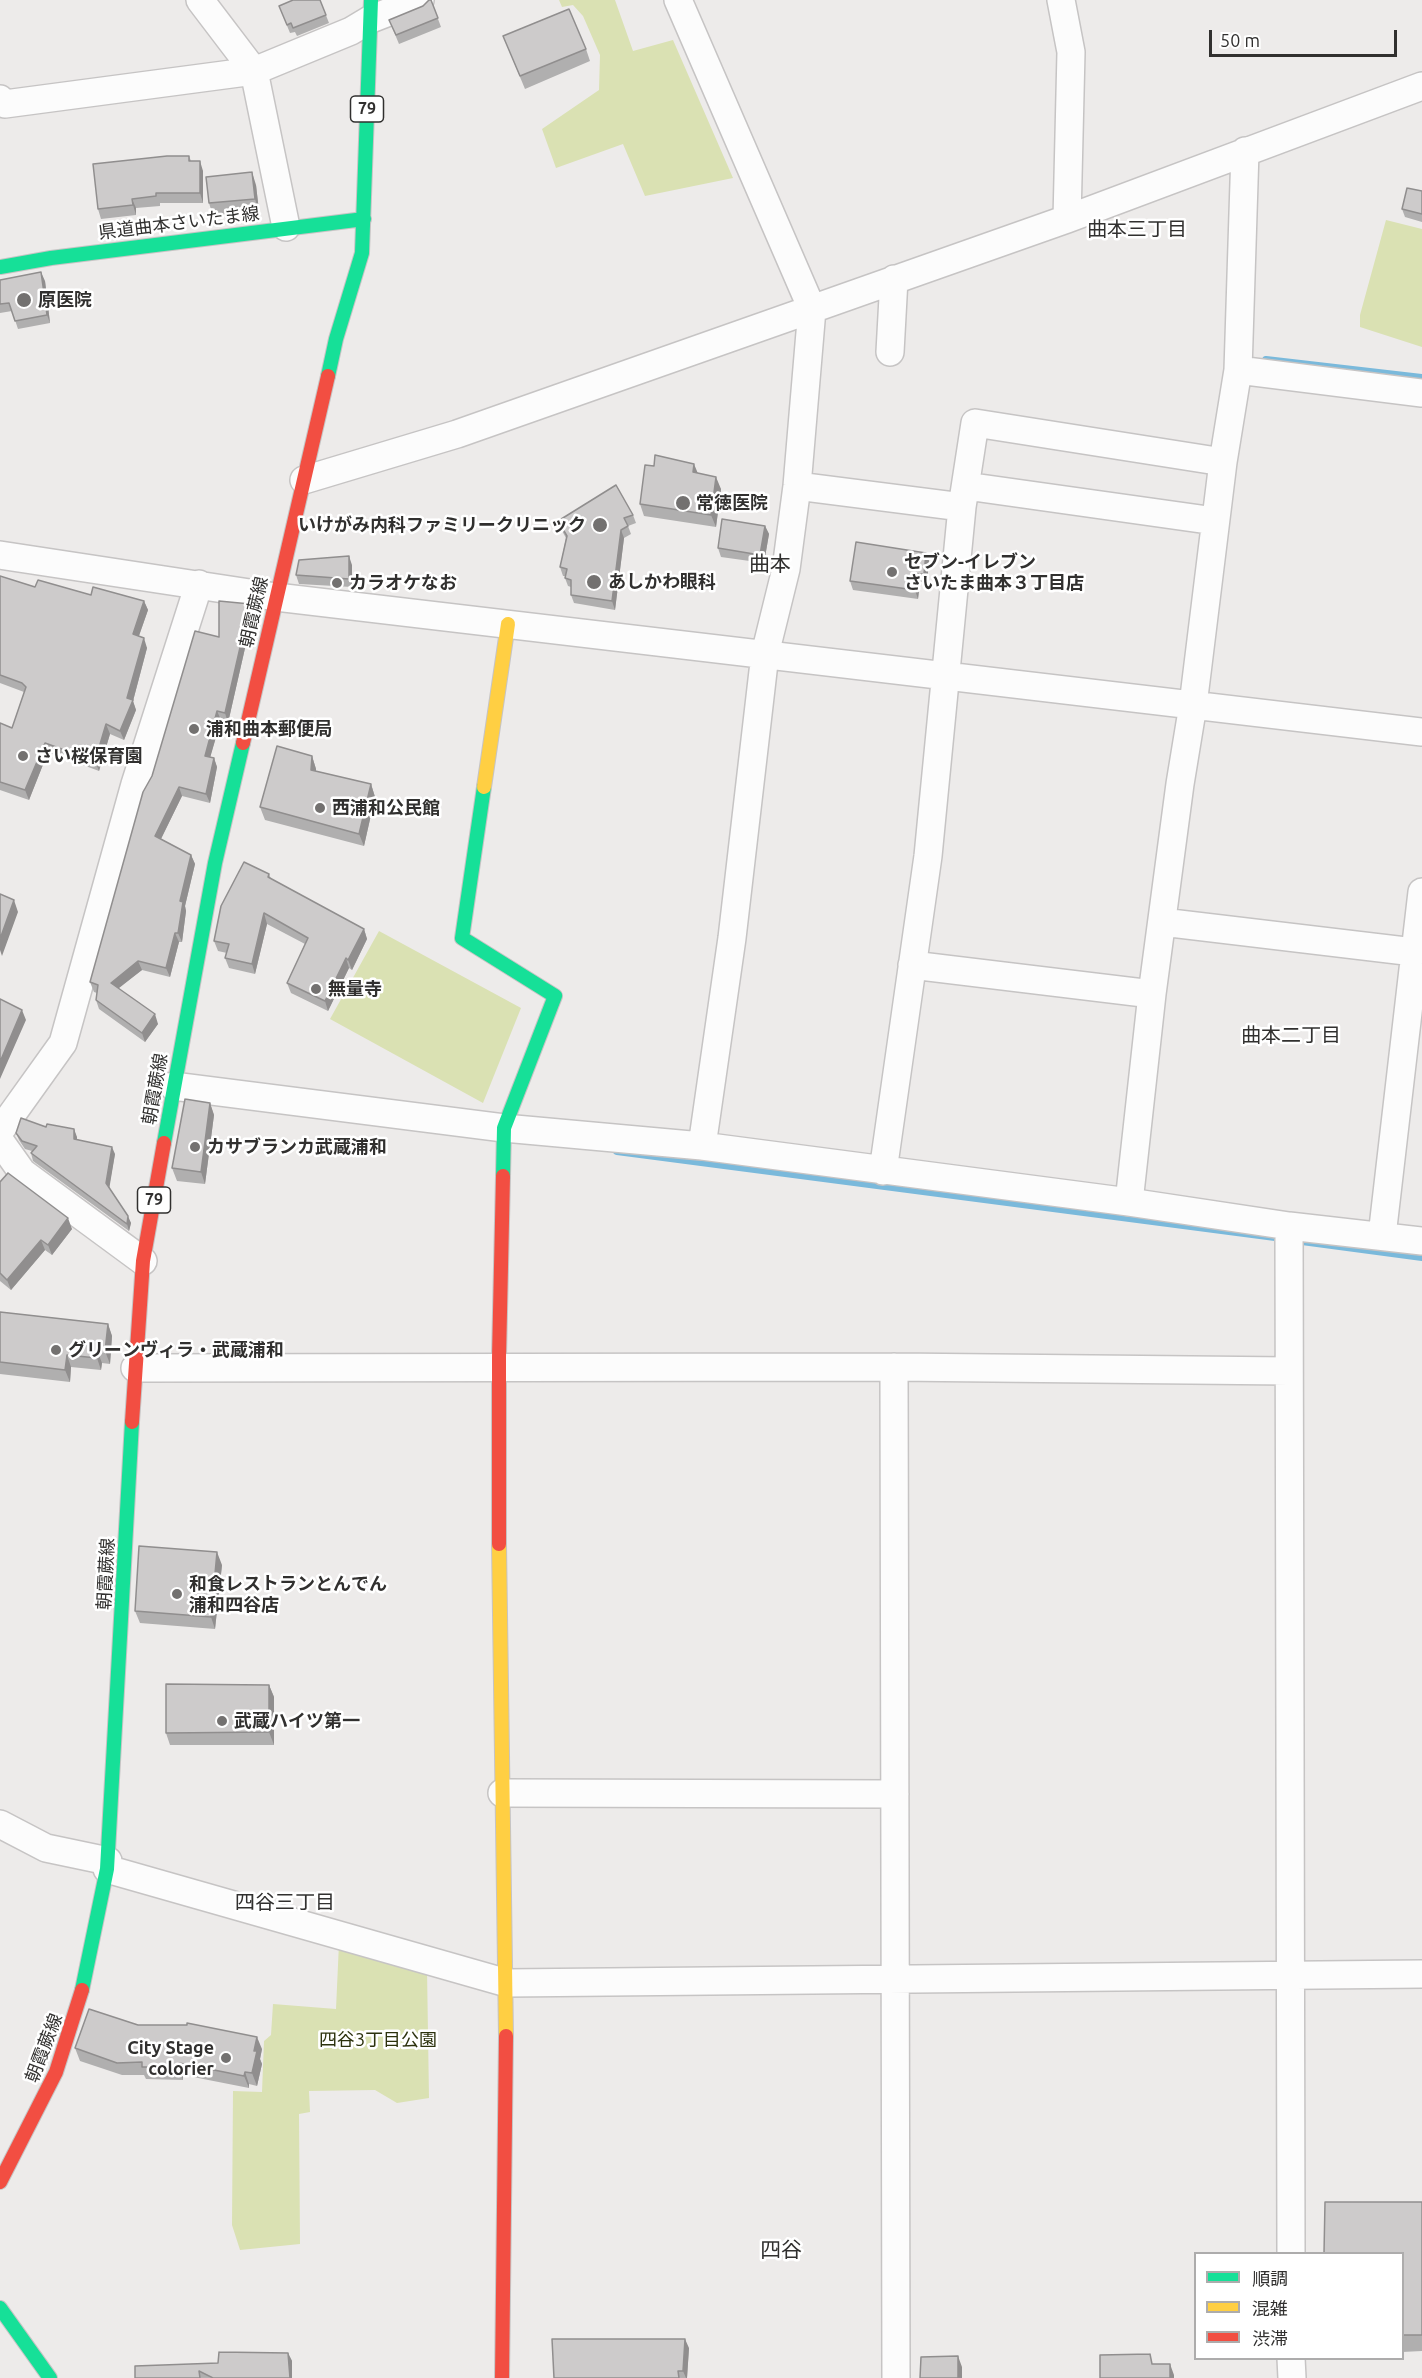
<!DOCTYPE html>
<meta charset="utf-8">
<style>
body{margin:0}
#map{position:relative;width:1422px;height:2378px;overflow:hidden;background:#edebea;font-family:Ubuntu,"Noto Sans JP",sans-serif}
canvas{display:block}
.legend{position:absolute;left:1194px;top:2252px;width:210px;height:108px;box-sizing:border-box;background:#fff;border:2px solid #adacac;margin:0;padding:8px 10px;list-style:none;font-size:18px;color:#31302f}
.legend li{display:flex;align-items:center;gap:12px;height:30px}
.legend b{width:30px;border:2px solid #adacac}
.scale{position:absolute;left:1209px;top:30px;width:188px;height:27px;box-sizing:border-box;border:3px solid #31302f;border-top:0;padding-left:8px;font-size:18px;line-height:21px;white-space:nowrap;color:#31302f;-webkit-text-stroke:4px #fff;paint-order:stroke}
</style>
<div id="map">
<canvas width="1422" height="2378"></canvas>
<ul class="legend">
<li><b style="height:8px;background:#16e098"></b>順調</li>
<li><b style="height:8px;background:#ffcf43"></b>混雑</li>
<li><b style="height:8px;background:#f24e42"></b>渋滞</li>
</ul>
<div class="scale">50 m</div>
</div>
<script>
const ctx = document.querySelector('canvas').getContext('2d');
ctx.lineJoin = 'round';
function fillPath(path, color) { ctx.fillStyle = color; ctx.fill(path, 'evenodd'); }
const shape = rows => new Path2D(rows.map(r => 'M' + r).join(''));
function strokePath(path, color, width, dash) { ctx.strokeStyle = color; ctx.lineWidth = width; ctx.lineCap = dash ? 'butt' : 'round'; ctx.setLineDash(dash || []); ctx.stroke(path); }
function drawText(font, color, halo, rows, align = 'center') {
  ctx.font = font + ' Ubuntu,"Noto Sans JP",sans-serif'; ctx.lineWidth = 5; ctx.setLineDash([]); ctx.textBaseline = 'middle'; ctx.strokeStyle = halo; ctx.fillStyle = color; for (const [text, x, y, turn = 0] of rows) {
    ctx.save(); ctx.translate(x, y); ctx.rotate((+turn || 0) * Math.PI / 180); ctx.textAlign = isNaN(turn) ? turn : align; if (halo) ctx.strokeText(text, 0, 0); ctx.fillText(text, 0, 0); ctx.restore();
  }
}
fillPath(shape([
 [559,0,615,0,633,51,673,40,733,178,645,196,623,144,556,168,542,129,599,90,600,55,583,16,573,5,562,7],
 [1386,220,1422,229,1422,347,1360,327,1360,315],
 [379,931,521,1008,483,1103,330,1019],
 [339,1943,427,1969,429,2098,397,2103,375,2090,309,2091,310,2112,299,2114,300,2244,240,2250,232,2225,233,2091,262,2092,264,2041,271,2035,273,2004,336,2009]
]), '#dae1b3');
strokePath(shape([
 [1266,360,1422,378],
 [617,1151,1275,1237],
 [1302,1241,1422,1257]
]), '#7ab9db', 8);
const street = shape([
 [200,0,254,71,286,227],
 [678,0,812,309,797,486,786,569,765,654,732,938,702,1146],
 [1061,0,1071,52,1067,219],
 [0,99,5,104,254,71,351,31,371,19,420,0],
 [890,352,894,279],
 [1238,370,1422,393],
 [304,480,457,434,812,309,1067,219,1422,86],
 [797,486,962,507],
 [966,486,1215,521],
 [0,555,276,597,1422,732],
 [1162,922,1414,952],
 [912,965,1152,994],
 [173,1086,504,1128,702,1146,1129,1202,1289,1226,1422,1241],
 [0,1131,63,1043,135,784,199,584],
 [0,1141,22,1172,143,1261],
 [883,1171,928,856,962,507,975,423,1223,462],
 [1129,1202,1152,994,1180,784,1193,705,1223,462,1238,370,1245,151],
 [1289,1226,1291,2254],
 [1382,1236,1422,892],
 [894,1367,896,2378],
 [135,1368,894,1367,1289,1371],
 [502,1793,895,1794],
 [0,1824,46,1848,108,1861],
 [107,1869,507,1983,1422,1974],
 [1291,2358,1292,2378]
]);
const fast = shape([
 [0,267,51,258,364,219],
 [328,376,336,339,362,253,371,0],
 [484,787,462,938,555,996,504,1128,503,1176],
 [164,1143,215,863,243,743],
 [82,1990,107,1869,132,1422],
 [0,2308,50,2378]
]);
const slow = shape([
 [484,787,508,624],
 [499,1544,506,2036]
]);
const jam = shape([
 [243,743,328,376],
 [132,1422,143,1261,164,1143],
 [499,1544,499,1357,503,1176],
 [0,2182,56,2072,82,1990],
 [502,2378,506,2036]
]);
strokePath(street, '#c6c4c4', 30);
strokePath(fast, '#c6c4c4', 16);
strokePath(slow, '#c6c4c4', 16);
strokePath(jam, '#c6c4c4', 16);
strokePath(street, '#fcfcfc', 27);
strokePath(fast, '#16e098', 14);
strokePath(slow, '#ffcf43', 14);
strokePath(jam, '#f24e42', 14);
fillPath(shape([
 [320,0,329,23,297,36,295,32,290,33,279,6],
 [431,0,441,27,399,44,389,20,423,6],
 [503,36,586,49,590,61,525,89],
 [189,156,191,161,203,171,203,203,160,203,160,206,136,208,136,215,101,219,98,209],
 [256,185,259,211,213,216,209,203],
 [1422,191,1422,222,1405,217,1402,209],
 [0,280,45,281,50,323,18,329,12,311,0,313],
 [698,473,721,489,716,527,644,516,640,504],
 [633,515,636,523,628,526,631,534,624,538,615,610,574,603,571,595,571,587,568,586,565,578,566,576,563,576,560,567,566,538,561,529,558,521],
 [765,526,769,534,764,563,721,557,718,548],
 [926,553,929,561,927,582,920,582,918,599,853,590,850,581],
 [352,565,352,587,299,584,296,575],
 [0,576,35,587,91,595,144,601,148,610,139,636,147,648,133,701,136,710,124,740,110,734,99,771,48,752,29,800,0,790,0,723,12,728,24,692,0,683],
 [250,604,253,613,228,723,221,720,210,757,214,758,217,767,210,803,182,796,161,839,191,855,195,864,185,906,186,911,182,942,179,942,170,977,142,970,118,988,158,1024,145,1042,99,1009,96,1000,97,993,94,992,90,982,219,637],
 [312,756,316,769,316,771,371,784,375,797,364,846,265,820,260,807],
 [269,874,271,879,364,929,367,939,352,970,349,968,328,1011,291,993,287,983,305,944,267,924,255,974,229,968,225,958,227,953,218,951,214,941],
 [210,1103,214,1115,205,1184,177,1181,172,1168],
 [46,1127,74,1129,77,1139,115,1154,109,1187,131,1223,129,1231,33,1161,31,1153,32,1151,25,1149,19,1140,16,1133],
 [0,1182,72,1229,52,1255,45,1250,11,1290,0,1281],
 [0,1312,108,1324,112,1336,110,1364,102,1363,101,1370,71,1367,70,1382,0,1374],
 [222,1565,215,1629,140,1623,135,1611],
 [269,1685,274,1697,274,1745,170,1745,166,1733],
 [138,2025,262,2049,260,2059,262,2064,257,2086,249,2084,249,2088,183,2075,183,2080,146,2079,144,2075,122,2075,80,2061,75,2048],
 [1422,2202,1422,2351,1402,2352,1402,2253],
 [689,2348,687,2378,554,2378],
 [288,2353,292,2361,292,2378,135,2378,218,2363]
]), '#b0afaf');
fillPath(shape([
 [200,161,203,171,203,203,200,193],
 [252,172,256,185,259,211,255,199],
 [132,199,136,208,136,215,133,205],
 [41,272,45,281,50,323,47,315],
 [694,464,699,476,693,472],
 [716,477,721,489,716,527,711,515],
 [765,526,769,534,764,563,760,555],
 [621,530,624,538,615,610,612,601],
 [926,553,929,561,927,582,924,574],
 [349,556,352,565,352,587,349,579],
 [917,574,920,582,918,599,915,590],
 [144,601,148,610,136,644,133,634],
 [250,604,253,613,228,723,225,713],
 [144,638,147,648,133,701,136,710,124,740,120,731,127,698],
 [217,711,221,720,208,765,205,756],
 [106,724,110,734,99,771,95,761],
 [45,743,48,752,29,800,25,790],
 [312,756,316,769,315,782,311,770],
 [214,758,217,767,210,803,206,794],
 [371,784,375,797,364,846,359,834],
 [179,787,182,796,158,845,155,836],
 [191,855,195,864,185,906,186,911,182,942,178,933,180,901],
 [14,900,18,912,2,956,0,950,0,939],
 [264,913,267,924,255,974,252,964],
 [364,929,367,939,352,970,348,960],
 [175,933,179,942,170,977,166,968],
 [346,958,349,968,328,1011,325,1001],
 [138,961,142,970,114,992,111,983],
 [22,1010,26,1020,0,1079,0,1062],
 [155,1014,158,1024,145,1042,142,1033],
 [210,1103,214,1115,205,1184,201,1172],
 [74,1129,77,1137,77,1146,74,1139],
 [112,1147,115,1154,109,1190,106,1183],
 [128,1216,131,1223,129,1231,127,1224],
 [68,1218,72,1229,52,1255,48,1245],
 [41,1240,45,1250,11,1290,7,1280],
 [108,1324,112,1336,110,1364,105,1351],
 [97,1350,102,1363,101,1370,97,1358],
 [67,1355,71,1367,70,1382,65,1370],
 [217,1552,222,1565,215,1629,211,1617],
 [269,1685,274,1697,274,1745,269,1732],
 [257,2037,262,2049,260,2059,262,2064,257,2086,252,2073,254,2051],
 [179,2063,183,2075,183,2080,179,2067],
 [245,2072,249,2084,249,2088,244,2076],
 [685,2339,689,2348,687,2378,686,2378,683,2371],
 [288,2353,292,2361,292,2378,290,2378],
 [958,2356,962,2367,962,2378,958,2378],
 [1170,2364,1174,2375,1174,2378,1170,2378]
]), '#908e8e');
const building = shape([
 [293,0,320,0,326,15,293,28,291,23,287,25,279,6,293,0],
 [429,0,431,0,438,18,396,35,389,20,423,6,429,0],
 [569,9,586,49,520,76,503,36,569,9],
 [167,156,189,156,189,161,200,161,200,193,156,193,156,196,132,199,133,205,98,209,93,164,167,156],
 [252,172,255,199,209,203,206,177,252,172],
 [1407,188,1422,191,1422,214,1402,209,1407,188],
 [41,272,47,315,15,321,9,303,0,304,0,280,41,272],
 [655,455,694,464,693,472,716,477,711,515,640,504,645,465,654,466,655,455],
 [616,485,633,515,624,518,628,526,621,530,612,601,571,595,571,580,565,578,567,569,560,567,567,536,558,521,616,485],
 [722,519,765,526,760,555,718,548,722,519],
 [856,542,926,553,924,574,917,574,915,590,850,581,856,542],
 [349,556,349,579,296,575,299,560,349,556],
 [0,576,35,587,38,580,91,595,93,587,144,601,133,634,144,638,127,698,133,700,120,731,106,724,95,761,45,743,25,790,0,782,0,723,12,728,26,687,22,683,0,675,0,576],
 [219,601,250,604,225,713,217,711,205,756,214,758,206,794,179,787,155,836,191,855,180,901,183,902,178,933,175,933,166,968,138,961,111,983,155,1014,142,1033,96,1000,98,985,90,982,143,792,152,776,195,631,219,637,219,601],
 [277,746,312,756,311,770,371,784,359,834,260,807,277,746],
 [244,862,269,874,268,877,364,929,348,960,346,958,325,1001,287,983,308,938,264,913,252,964,225,958,229,944,214,941,221,906,244,862],
 [0,894,14,900,0,939,0,894],
 [0,999,22,1010,0,1062,0,999],
 [185,1099,210,1103,201,1172,172,1168,185,1099],
 [21,1118,46,1127,47,1124,74,1129,74,1139,112,1147,106,1183,128,1216,127,1224,31,1153,37,1146,22,1141,16,1133,21,1118],
 [8,1173,68,1218,48,1245,41,1240,7,1280,0,1273,0,1182,8,1173],
 [0,1312,108,1324,105,1351,97,1350,97,1358,67,1355,65,1370,0,1362,0,1312],
 [139,1546,217,1552,211,1617,135,1611,139,1546],
 [166,1684,269,1685,269,1732,166,1733,166,1684],
 [89,2009,138,2025,187,2025,187,2023,257,2037,254,2051,257,2051,252,2073,245,2072,244,2076,179,2063,179,2067,142,2067,142,2062,117,2063,75,2048,89,2009],
 [1325,2202,1422,2202,1422,2335,1402,2335,1402,2253,1324,2253,1325,2202],
 [552,2339,685,2339,683,2371,678,2371,679,2378,554,2378,552,2339],
 [219,2352,288,2353,290,2378,213,2378,199,2371,200,2378,135,2378,135,2366,218,2363,219,2352],
 [1150,2354,1152,2364,1170,2364,1170,2378,1100,2378,1100,2355,1150,2354],
 [958,2356,958,2378,920,2378,921,2357,958,2356]
]);
fillPath(building, '#cdcbcb');
strokePath(building, '#908e8e', 1.5);
for (const [x, y, r, color] of [
 [24,300,8,"#737170"],
 [683,503,8,"#737170"],
 [600,525,8,"#737170"],
 [892,572,6,"#737170"],
 [594,582,8,"#737170"],
 [337,583,6,"#737170"],
 [194,729,6,"#737170"],
 [23,756,6,"#737170"],
 [320,808,6,"#737170"],
 [316,989,6,"#737170"],
 [195,1147,6,"#737170"],
 [56,1350,6,"#737170"],
 [177,1594,6,"#737170"],
 [222,1721,6,"#737170"],
 [226,2058,6,"#737170"]
]) { const dot = new Path2D(); dot.arc(x, y, r, 0, 2 * Math.PI); ctx.fillStyle = color; ctx.fill(dot); strokePath(dot, '#fff', 2); }
for (const [x, y, w] of [
 [367,109,33],
 [154,1200,33]
]) { const box = new Path2D(); box.roundRect(x - w / 2, y - 13, w, 26, 4.5); ctx.fillStyle = '#fff'; ctx.fill(box); strokePath(box, '#31302f', 1.5); }
drawText('bold 16px', '#31302f', null, [
 ["79",367,109],
 ["79",154,1200]
]);
drawText('18px', '#31302f', '#fff', [
 ["県道曲本さいたま線",179,223,-7],
 ["朝霞蕨線",254,612,-77],
 ["朝霞蕨線",155,1089,-80],
 ["朝霞蕨線",106,1574,-87],
 ["朝霞蕨線",44,2048,-69]
]);
drawText('bold 18px', '#31302f', '#fff', [
 ["原医院",38,300],
 ["常徳医院",696,503],
 ["いけがみ内科ファミリークリニック",586,525,"right"],
 ["セブン-イレブン",904,562],
 ["さいたま曲本３丁目店",904,583],
 ["あしかわ眼科",608,582],
 ["カラオケなお",349,583],
 ["浦和曲本郵便局",206,729],
 ["さい桜保育園",35,756],
 ["西浦和公民館",332,808],
 ["無量寺",328,989],
 ["カサブランカ武蔵浦和",207,1147],
 ["グリーンヴィラ・武蔵浦和",68,1350],
 ["和食レストランとんでん",189,1584],
 ["浦和四谷店",189,1605],
 ["武蔵ハイツ第一",234,1721],
 ["City Stage",214,2048,"right"],
 ["colorier",214,2069,"right"]
], 'left');
drawText('18px', '#2c320d', '#fff', [
 ["四谷3丁目公園",378,2040]
]);
drawText('20px', '#31302f', '#fff', [
 ["曲本三丁目",1137,229],
 ["曲本二丁目",1291,1035],
 ["四谷三丁目",285,1902]
]);
drawText('21px', '#31302f', '#fff', [
 ["曲本",770,564],
 ["四谷",781,2250]
]);
</script>
